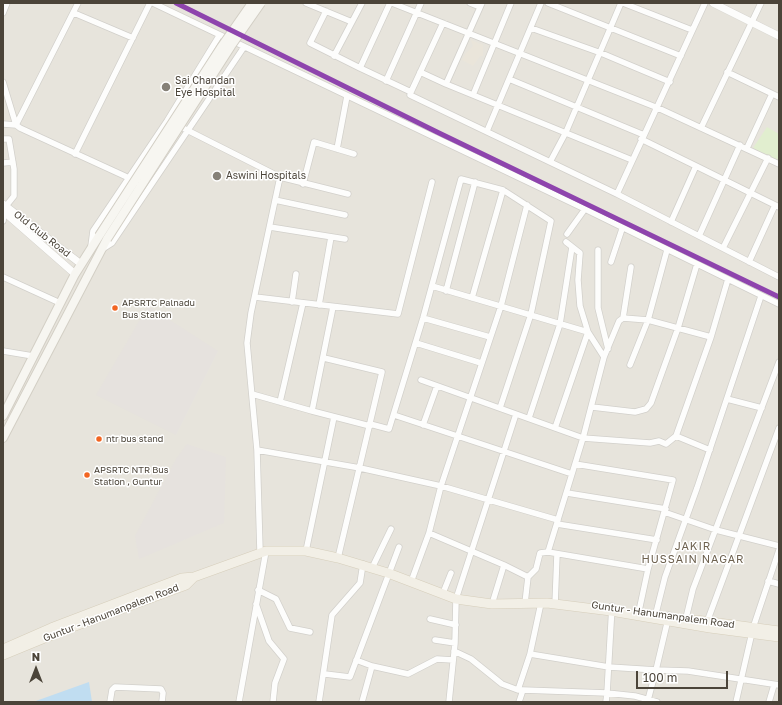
<!DOCTYPE html>
<style>
body{margin:0}
#map{position:relative;width:782px;height:705px;overflow:hidden;background:#f4f2ee;font-family:"Golos Text",sans-serif}
canvas{display:block}
.frame{position:absolute;inset:0;border:4px solid #4b4439;pointer-events:none}
.north{position:absolute;left:16px;top:649px;width:40px;height:40px;-webkit-text-stroke:3px #fff;paint-order:stroke;rotate:0deg;font-size:11px;font-weight:700;line-height:16px;text-align:center;color:#4b4439}
.north::after{content:'';display:block;margin:auto;width:14px;height:18px;background:#4b4439;clip-path:polygon(50% 0,100% 100%,50% 72%,0 100%)}
.scale{position:absolute;left:636px;top:671px;width:92px;height:18px;box-sizing:border-box;border:2px solid #4b4439;border-top:0;padding-left:5px;font-size:12px;line-height:14px;white-space:nowrap;color:#4b4439;-webkit-text-stroke:3px #fff;paint-order:stroke}
</style>
<div id="map">
<canvas width="782" height="705"></canvas>
<div class="frame"></div>
<div class="north">N</div>
<div class="scale">100 m</div>
</div>
<script>
const ctx = document.querySelector('canvas').getContext('2d');
ctx.lineJoin = 'round';
function fillPath(path, color) { ctx.fillStyle = color; ctx.fill(path, 'evenodd'); }
const shape = rows => new Path2D(rows.map(r => 'M' + r).join(''));
function strokePath(path, color, width, dash) { ctx.strokeStyle = color; ctx.lineWidth = width; ctx.lineCap = dash ? 'butt' : 'round'; ctx.setLineDash(dash || []); ctx.stroke(path); }
function drawText(font, color, halo, rows, align = 'center') {
  ctx.font = font + ' "Golos Text",sans-serif'; ctx.lineWidth = 3; ctx.setLineDash([]); ctx.textBaseline = 'middle'; ctx.strokeStyle = halo; ctx.fillStyle = color; for (const [text, x, y, turn = 0] of rows) {
    ctx.save(); ctx.translate(x, y); ctx.rotate((+turn || 0) * Math.PI / 180); ctx.textAlign = isNaN(turn) ? turn : align; if (halo) ctx.strokeText(text, 0, 0); ctx.fillText(text, 0, 0); ctx.restore();
  }
}
fillPath(shape([
 [3,3,779,3,779,702,3,702]
]), '#e7e4dc');
fillPath(shape([
 [148,306,218,351,176,435,96,395],
 [187,444,226,457,224,523,139,559,135,536,176,459]
]), '#e6e2de');
fillPath(shape([
 [471,40,483,45,483,56,480,56,473,66,462,60,466,53,473,46]
]), '#eae5da');
fillPath(shape([
 [767,127,779,134,779,161,753,148]
]), '#e1eecf');
fillPath(shape([
 [89,682,92,702,33,702]
]), '#c0ddf1');
const minor = shape([
 [153,3,585,209,779,304],
 [306,3,352,22],
 [392,3,658,108,779,164],
 [470,3,480,7],
 [548,3,681,56],
 [623,3,692,30],
 [326,11,310,43,360,68,390,3],
 [3,13,7,3],
 [74,13,133,38],
 [531,28,601,53,670,82],
 [334,56,362,3],
 [360,68,411,92,410,95,617,194,779,277],
 [420,72,446,84,632,160],
 [727,72,779,97],
 [509,79,644,135],
 [386,81,421,3],
 [3,82,16,125,20,128,129,178],
 [446,84,482,3],
 [411,92,443,23],
 [473,95,511,3],
 [3,124,16,125,78,3],
 [177,125,280,177,348,194],
 [701,128,761,3],
 [487,131,541,3],
 [3,139,9,139,14,169,14,196,6,206],
 [641,139,696,166,671,222],
 [747,148,772,94],
 [337,149,347,96],
 [75,154,150,3],
 [550,162,566,132,621,3],
 [3,163,13,162],
 [696,166,779,207],
 [303,184,314,142,354,154],
 [617,194,705,3],
 [275,200,345,215],
 [3,221,4,212],
 [270,227,345,239],
 [567,234,585,209],
 [699,236,740,145],
 [91,246,93,231,167,121,219,36],
 [723,248,768,158],
 [101,250,112,243,244,47],
 [598,250,598,308,608,349],
 [611,262,622,229],
 [749,262,775,205],
 [3,277,60,303],
 [432,286,588,332,604,357],
 [446,291,475,182],
 [255,297,398,314,432,182],
 [472,298,503,190],
 [292,302,296,274],
 [319,305,331,237],
 [423,318,490,337],
 [623,318,631,267],
 [416,343,481,363],
 [3,351,33,356],
 [324,358,382,372,338,558],
 [630,365,648,320,667,250],
 [421,380,583,438,650,443,659,441,666,444,676,436],
 [252,394,312,411,333,307],
 [727,399,762,408],
 [280,402,303,303],
 [592,407,635,412,646,409,651,403,678,328,697,264],
 [312,411,370,426],
 [394,415,572,474],
 [529,418,560,324,572,247],
 [370,424,389,429,423,318,461,179,503,190,551,221,531,314,500,408],
 [423,425,437,386],
 [555,428,588,332,580,306,578,280,580,253,566,242],
 [257,450,360,468,441,486,558,520],
 [710,450,676,436,711,337,728,279],
 [575,464,673,480,648,569,639,611],
 [567,493,666,509],
 [664,512,716,530,779,546],
 [557,524,657,540],
 [429,533,504,565,528,577],
 [260,551,257,450,247,343,251,313,280,177],
 [306,551,334,417],
 [548,552,583,438,604,357,619,321,623,318,648,320,711,337],
 [372,568,391,529],
 [768,581,779,584],
 [411,582,429,533,441,486,501,306,527,205],
 [258,590,276,599,290,628,310,632],
 [443,593,451,573],
 [525,603,528,577,536,569,540,553,548,552,648,569],
 [256,604,269,641,284,659,275,683,273,702],
 [492,604,504,565],
 [555,605,557,554],
 [656,613,665,577,697,488,761,296],
 [686,618,693,589,779,362],
 [430,619,456,625],
 [707,622,779,428],
 [435,640,455,643],
 [454,651,471,659,502,684,518,690,530,654,541,603],
 [530,654,609,667,656,670,669,615],
 [356,660,372,666],
 [325,674,350,677,399,547],
 [523,690,607,693,612,606],
 [648,700,656,670,688,671,779,685],
 [110,702,112,690,115,687,161,689,163,693,162,702],
 [239,702,266,551],
 [319,702,332,615,360,583,363,564],
 [362,702,372,666,408,674,437,659,453,660],
 [449,702,455,643,456,599,516,414],
 [519,702,523,690,520,690],
 [606,702,607,693,635,696,657,702],
 [736,702,753,628,779,550],
 [769,702,774,685]
]);
const tertiary = shape([
 [713,3,779,36],
 [3,204,81,264],
 [3,211,75,274]
]);
const secondary = shape([
 [3,416,75,274,99,236],
 [3,438,107,239]
]);
const primary = shape([
 [696,620,779,631],
 [3,649,51,628,182,578,194,577,266,551,306,551,338,558,388,573,456,599,492,604,547,603,611,611,710,628,779,637],
 [3,655,59,632,186,585,194,577]
]);
strokePath(minor, '#d2d0cb', 7);
strokePath(tertiary, '#d2d0cb', 8);
strokePath(secondary, '#d3cfc5', 10);
strokePath(primary, '#d6cebb', 10);
strokePath(minor, '#fdfdfc', 5.5);
strokePath(tertiary, '#fdfdfc', 7);
strokePath(secondary, '#f7f6f1', 8);
strokePath(primary, '#f2efe6', 9);
const secondaryBridge = shape([
 [99,236,222,46,252,3],
 [107,239,231,46,261,3]
]);
strokePath(secondaryBridge, '#d3cfc5', 10, []);
strokePath(secondaryBridge, '#f7f6f1', 8);
strokePath(shape([
 [176,3,437,132,779,297]
]), '#8e44ad', 5);
for (const [x, y, r, color] of [
 [166,87,5,"#868178"],
 [217,176,5,"#868178"],
 [115,308,3.5,"#f26522"],
 [99,439,3.5,"#f26522"],
 [87,475,3.5,"#f26522"]
]) { const dot = new Path2D(); dot.arc(x, y, r, 0, 2 * Math.PI); ctx.fillStyle = color; ctx.fill(dot); strokePath(dot, '#fff', 1.5); }
drawText('9px', '#4b4439', '#fff', [
 ["APSRTC Palnadu",122,303],
 ["Bus Station",122,315],
 ["ntr bus stand",106,439],
 ["APSRTC NTR Bus",94,470],
 ["Station , Guntur",94,482]
], 'left');
drawText('10px', '#4b4439', '#fff', [
 ["Sai Chandan",175,81],
 ["Eye Hospital",175,93],
 ["Aswini Hospitals",226,176]
], 'left');
drawText('10px', '#4b4439', '#fff', [
 ["Old Club Road",42,234,38],
 ["Guntur - Hanumanpalem Road",111,613,-21],
 ["Guntur - Hanumanpalem Road",663,615,8]
]);
ctx.letterSpacing = '1px';
drawText('11px', '#6e6250', '#fff', [
 ["JAKIR",693,547],
 ["HUSSAIN NAGAR",693,560]
]);
ctx.letterSpacing = '0px';
</script>
